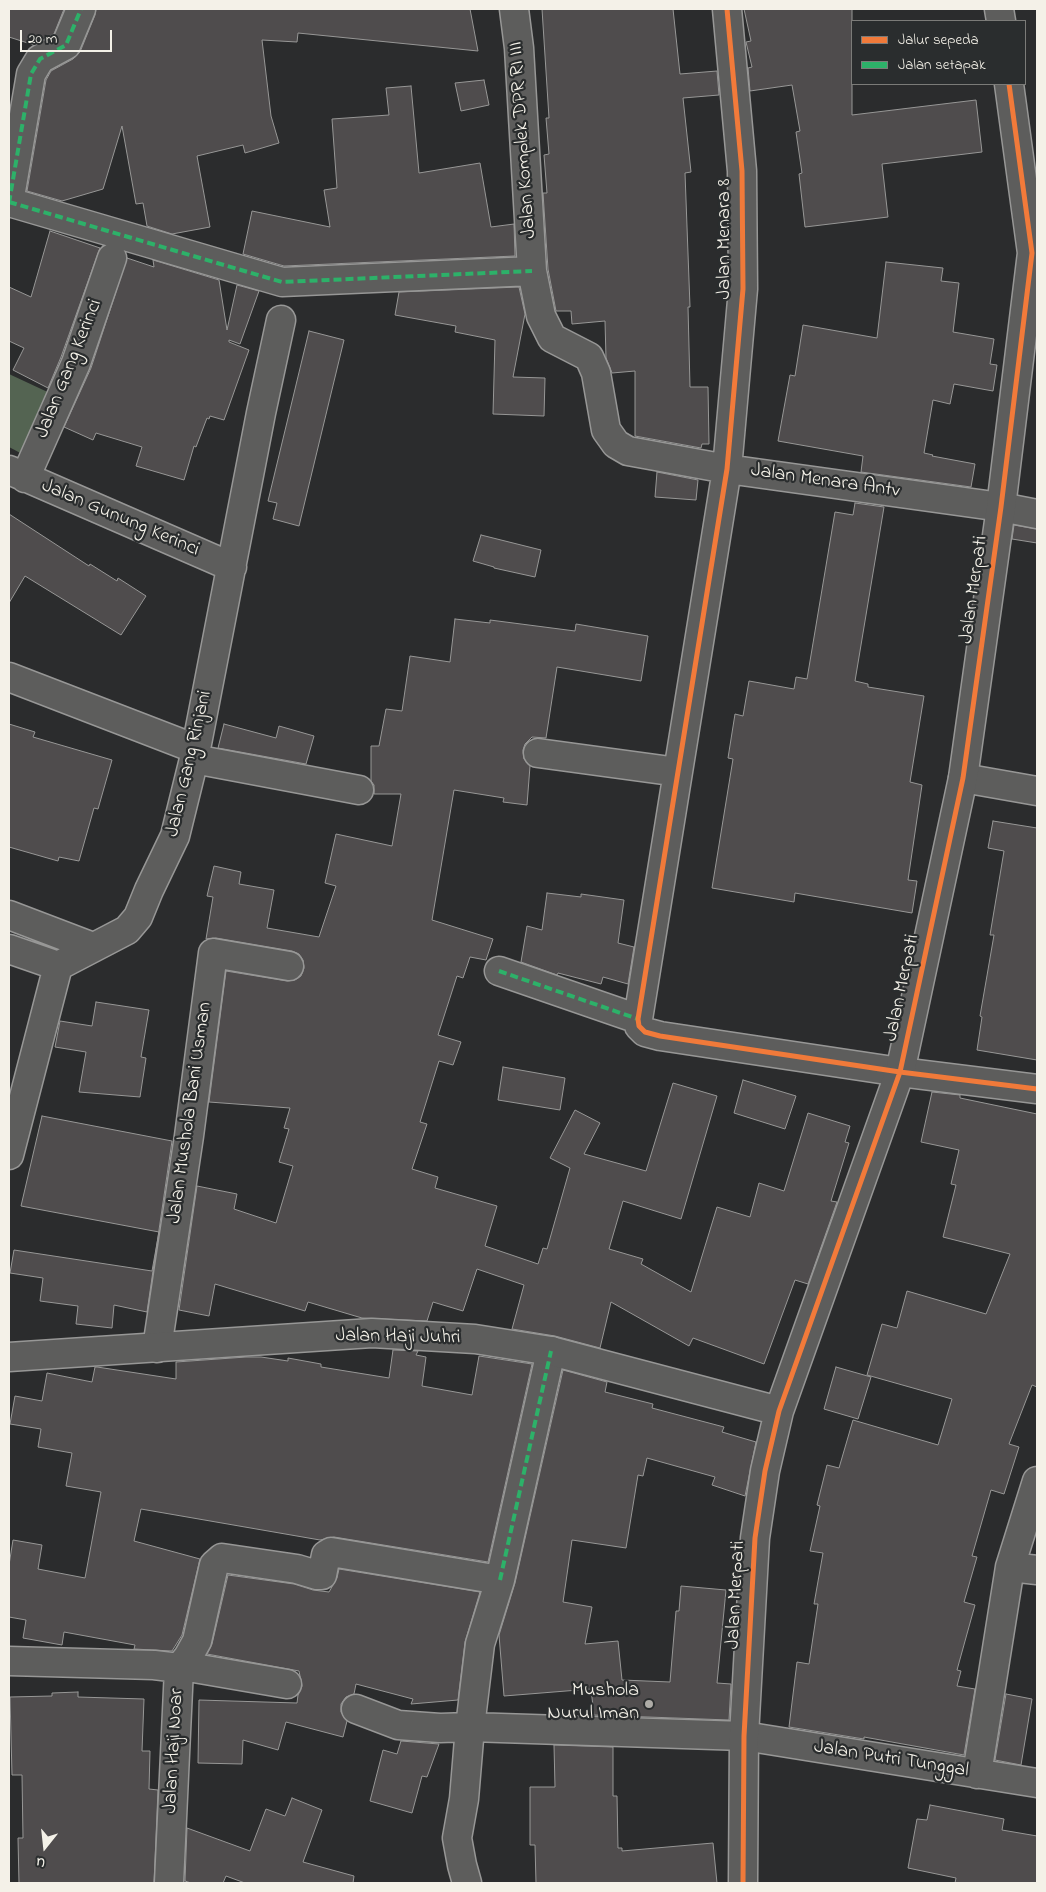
<!DOCTYPE html>
<style>
body{margin:0}
#map{position:relative;width:1046px;height:1892px;overflow:hidden;background:#2b2c2d;font-family:"Indie Flower",sans-serif}
canvas{display:block}
.frame{position:absolute;inset:0;border:10px solid #f4f1e8;pointer-events:none}
.legend{position:absolute;left:851px;top:20px;width:175px;height:65px;box-sizing:border-box;background:#2a2d2e;border:1px solid #7b7b78;margin:0;padding:6px 9px;list-style:none;font-size:15px;color:#f4f1e8}
.legend li{display:flex;align-items:center;gap:10px;height:25px}
.legend b{width:25px;border:1px solid #7b7b78}
.north{position:absolute;left:20px;top:1822px;width:50px;height:50px;-webkit-text-stroke:4px #2a2d2e;paint-order:stroke;rotate:196deg;font-size:14px;font-weight:700;line-height:20px;text-align:center;color:#f4f1e8}
.north::after{content:'';display:block;margin:auto;width:18px;height:22px;background:#f4f1e8;clip-path:polygon(50% 0,100% 100%,50% 72%,0 100%)}
.scale{position:absolute;left:20px;top:30px;width:92px;height:22px;box-sizing:border-box;border:2px solid #f4f1e8;border-top:0;padding-left:6px;font-size:15px;line-height:18px;white-space:nowrap;color:#f4f1e8;-webkit-text-stroke:4px #2a2d2e;paint-order:stroke}
</style>
<div id="map">
<canvas width="1046" height="1892"></canvas>
<div class="frame"></div>
<ul class="legend">
<li><b style="height:6px;background:#f17a3a"></b>Jalur sepeda</li>
<li><b style="height:6px;background:#2db169"></b>Jalan setapak</li>
</ul>
<div class="north">U</div>
<div class="scale">20 m</div>
</div>
<script>
const ctx = document.querySelector('canvas').getContext('2d');
ctx.lineJoin = 'round';
function fillPath(path, color) { ctx.fillStyle = color; ctx.fill(path, 'evenodd'); }
const shape = rows => new Path2D(rows.map(r => 'M' + r).join(''));
function strokePath(path, color, width, dash) { ctx.strokeStyle = color; ctx.lineWidth = width; ctx.lineCap = dash ? 'butt' : 'round'; ctx.setLineDash(dash || []); ctx.stroke(path); }
function drawText(font, color, halo, rows, align = 'center') {
  ctx.font = font + ' "Indie Flower",sans-serif'; ctx.lineWidth = 4.5; ctx.setLineDash([]); ctx.textBaseline = 'middle'; ctx.strokeStyle = halo; ctx.fillStyle = color; for (const [text, x, y, turn = 0] of rows) {
    ctx.save(); ctx.translate(x, y); ctx.rotate((+turn || 0) * Math.PI / 180); ctx.textAlign = isNaN(turn) ? turn : align; if (halo) ctx.strokeText(text, 0, 0); ctx.fillText(text, 0, 0); ctx.restore();
  }
}
fillPath(shape([
 [9,374,54,395,26,456,9,447]
]), '#546452');
const building = shape([
 [9,9,64,9,54,34,34,45,9,37,9,9],
 [96,9,470,9,478,51,298,33,297,42,262,40,271,116,279,143,245,153,243,145,197,156,210,227,172,234,147,226,143,203,136,204,122,126,103,189,62,201,27,191,46,80,51,71,73,59,80,52,95,15,96,9],
 [542,9,673,9,680,74,717,71,719,95,683,98,691,172,685,173,690,307,688,307,690,387,708,387,709,444,702,444,701,448,635,436,635,371,612,373,606,358,605,321,572,324,571,311,556,311,548,269,543,193,547,193,544,155,549,154,546,118,549,118,542,9],
 [744,9,852,9,852,115,976,100,982,152,882,164,888,217,805,227,799,174,802,173,796,132,800,131,792,85,750,91,748,68,752,67,746,42,751,41,744,9],
 [484,80,489,105,461,111,455,83,484,80],
 [411,86,419,173,480,163,491,227,514,224,515,256,284,266,243,254,252,211,330,227,324,190,337,188,332,119,389,115,386,88,411,86],
 [50,231,100,248,61,357,48,388,13,370,24,348,9,341,9,287,31,297,50,231],
 [127,258,154,267,153,260,219,280,227,330,237,285,259,291,240,344,229,340,229,342,249,350,224,420,210,416,209,419,207,418,196,447,194,446,184,480,136,466,142,447,96,433,93,440,64,427,91,368,127,258],
 [886,262,943,268,941,281,959,283,953,332,994,339,990,364,997,365,993,391,954,384,950,404,933,400,924,453,933,455,932,456,975,464,971,487,861,472,863,456,778,441,790,375,795,376,803,325,877,338,886,262],
 [519,287,525,314,513,377,545,378,544,416,493,414,495,340,455,332,456,326,395,315,399,292,519,287],
 [309,331,344,340,299,526,273,519,277,503,268,501,309,331],
 [657,472,698,480,696,500,655,497,657,472],
 [855,503,884,507,855,681,868,684,868,687,924,696,910,782,922,785,908,880,917,881,912,913,795,893,794,902,712,888,733,759,728,758,735,714,743,716,749,681,794,689,796,677,807,679,835,512,853,515,855,503],
 [9,514,89,566,90,564,117,581,118,578,146,596,121,635,25,576,9,603,9,514],
 [1014,525,1037,529,1037,543,1012,539,1014,525],
 [481,535,541,550,535,577,494,568,494,567,473,561,481,535],
 [455,619,490,623,490,620,575,631,576,624,648,636,641,681,557,667,546,738,532,737,525,744,523,750,524,759,530,766,527,805,503,802,504,798,454,790,432,920,493,939,486,960,470,957,463,978,457,976,438,1035,461,1042,453,1065,439,1061,420,1122,427,1124,412,1169,438,1177,435,1188,497,1206,485,1246,538,1264,543,1248,547,1249,570,1168,550,1158,575,1110,600,1123,584,1154,646,1171,673,1083,717,1096,681,1219,623,1201,609,1249,643,1259,641,1264,691,1292,717,1207,750,1217,759,1183,784,1191,808,1113,850,1126,845,1142,849,1143,831,1201,837,1202,808,1284,795,1280,764,1364,693,1338,689,1346,611,1302,600,1348,555,1336,512,1329,524,1285,477,1269,463,1311,433,1302,427,1321,362,1318,308,1302,305,1311,215,1284,209,1316,179,1310,197,1186,237,1194,234,1209,276,1223,293,1166,279,1162,289,1129,284,1128,290,1108,209,1102,226,971,287,981,295,980,301,976,304,968,303,960,299,954,292,951,216,938,206,939,213,897,207,896,214,866,241,872,239,884,274,890,267,928,319,937,336,886,325,883,336,834,392,846,401,794,374,794,374,785,371,781,371,746,379,746,386,709,402,711,410,656,450,662,455,619],
 [9,724,35,732,33,737,112,760,98,809,94,808,79,861,59,857,58,861,9,847,9,724],
 [224,724,276,738,279,726,314,736,306,764,218,748,224,724],
 [993,821,1037,828,1037,1060,977,1050,982,1017,980,1016,994,935,990,935,1004,851,988,848,993,821],
 [547,893,581,897,581,894,624,900,618,943,634,947,628,984,603,977,601,984,558,973,557,975,521,962,527,926,542,930,547,893],
 [96,1002,149,1010,141,1057,146,1058,140,1097,79,1092,86,1052,55,1047,60,1021,92,1026,96,1002],
 [503,1067,565,1078,560,1110,498,1100,503,1067],
 [743,1080,796,1096,785,1129,734,1113,743,1080],
 [932,1092,960,1095,960,1098,1037,1114,1037,1387,1032,1385,1009,1444,1019,1447,1004,1494,991,1490,972,1556,977,1557,964,1602,975,1605,957,1670,961,1671,957,1686,975,1689,964,1755,864,1737,864,1739,789,1727,797,1662,809,1664,818,1604,814,1604,823,1553,810,1551,820,1506,817,1505,827,1465,839,1468,853,1420,938,1445,952,1399,867,1375,882,1324,897,1328,907,1291,986,1314,1010,1254,943,1237,956,1185,951,1184,959,1150,921,1142,932,1092],
 [42,1116,172,1141,147,1312,114,1305,112,1328,76,1324,78,1306,40,1301,43,1278,10,1273,14,1250,152,1271,159,1232,21,1206,42,1116],
 [393,1350,418,1351,416,1355,426,1357,422,1386,472,1395,479,1356,532,1364,488,1562,334,1537,320,1540,141,1509,134,1541,200,1559,182,1635,172,1651,134,1649,135,1645,64,1632,62,1645,23,1638,26,1620,9,1617,9,1565,13,1540,42,1545,38,1569,85,1578,101,1492,66,1486,72,1453,38,1447,41,1429,10,1424,15,1396,42,1401,47,1373,92,1382,95,1367,97,1367,176,1379,176,1362,246,1357,261,1357,288,1361,288,1358,321,1364,321,1367,389,1378,393,1350],
 [836,1367,871,1377,858,1419,824,1409,836,1367],
 [563,1370,607,1382,605,1392,653,1404,652,1408,724,1427,722,1432,756,1442,745,1496,712,1485,715,1477,647,1458,643,1476,638,1475,626,1548,572,1540,563,1602,592,1607,585,1644,618,1641,622,1680,670,1682,676,1611,679,1611,681,1586,726,1590,717,1683,731,1684,729,1720,594,1715,591,1689,504,1696,499,1635,515,1583,563,1370],
 [339,1569,480,1592,465,1642,458,1700,411,1704,413,1699,356,1684,354,1694,346,1697,341,1704,341,1712,347,1721,343,1737,286,1722,278,1750,243,1740,242,1764,198,1763,199,1700,297,1703,298,1695,302,1686,299,1671,207,1654,212,1644,228,1575,294,1584,313,1590,329,1592,337,1578,339,1569],
 [78,1692,78,1697,144,1699,142,1751,150,1751,149,1789,158,1790,154,1883,19,1883,18,1838,23,1838,22,1775,12,1775,10,1697,52,1696,52,1693,78,1692],
 [1006,1694,1032,1699,1021,1765,995,1760,1006,1694],
 [401,1741,439,1744,427,1777,422,1776,412,1813,370,1801,383,1750,397,1754,401,1741],
 [554,1745,613,1747,613,1796,617,1796,618,1848,622,1848,622,1851,713,1843,717,1883,536,1883,535,1845,530,1845,530,1787,555,1787,554,1745],
 [292,1798,322,1810,303,1862,354,1876,353,1883,245,1883,226,1876,223,1883,191,1883,185,1881,187,1828,250,1851,266,1809,285,1816,292,1798],
 [930,1805,1004,1819,1002,1830,1037,1836,1037,1883,955,1883,956,1878,908,1868,917,1819,927,1820,930,1805]
]);
fillPath(building, '#4f4c4d');
strokePath(building, '#979796', 1);
const street = shape([
 [514,9,519,48,532,271,541,316,552,338,589,357,596,373,606,430,616,444,628,451,727,469,1001,507,1037,514],
 [727,9,742,171,743,289,727,469,638,1019,639,1026,645,1032,660,1036,900,1072,1037,1089],
 [9,202,282,282,532,271],
 [9,203,31,74,40,59,66,45,81,9],
 [9,470,232,567],
 [25,478,76,363,112,258],
 [9,677,196,749],
 [538,753,678,772],
 [194,759,359,790],
 [963,778,1037,791],
 [9,915,93,947],
 [9,949,58,966],
 [499,971,638,1019],
 [9,1155,58,966,127,930,138,917,149,890,175,836,194,759,261,413,281,320],
 [157,1348,189,1136,213,953,289,966],
 [1010,1567,1037,1570],
 [500,1580,551,1351],
 [9,1661,154,1665,179,1668,169,1883],
 [179,1668,188,1657,197,1641,214,1565,222,1558,297,1569,317,1575,322,1575,326,1555,331,1552,500,1580,480,1644,470,1727,464,1799,457,1838,462,1865,467,1883],
 [179,1668,194,1668,287,1684],
 [356,1709,398,1725,440,1728,470,1727,744,1736,1037,1783],
 [977,1774,1010,1567,1037,1481]
]);
const secondary = shape([
 [999,9,1001,21],
 [9,1357,372,1333,475,1339,551,1351,779,1411],
 [743,1883,744,1736,755,1538,765,1471,779,1411,900,1072,963,778,1001,507,1032,253,1009,84]
]);
strokePath(street, '#979796', 31);
strokePath(secondary, '#979796', 31);
strokePath(street, '#5d5d5c', 28);
strokePath(secondary, '#5d5d5c', 28);
strokePath(shape([
 [9,202,282,282,532,271],
 [9,203,31,74,40,59,66,45,81,9],
 [499,971,638,1019],
 [500,1580,551,1351]
]), '#2db169', 4, [8, 4]);
strokePath(shape([
 [727,9,742,171,743,289,727,469,638,1019,639,1026,645,1032,660,1036,900,1072,1037,1089],
 [743,1883,744,1736,755,1538,765,1471,779,1411,900,1072,963,778,1001,507,1032,253,1009,84]
]), '#f17a3a', 5);
for (const [x, y, r, color] of [
 [649,1704,5,"#aeaca7"]
]) { const dot = new Path2D(); dot.arc(x, y, r, 0, 2 * Math.PI); ctx.fillStyle = color; ctx.fill(dot); strokePath(dot, '#2a2d2e', 2); }
drawText('20px', '#f4f1e8', '#2a2d2e', [
 ["Jalan Komplek DPR RI III",524,140,-94],
 ["Jalan Menara 8",726,239,-90],
 ["Jalan Gang Kerinci",70,369,-68],
 ["Jalan Menara Antv",825,482,8],
 ["Jalan Gunung Kerinci",120,519,23],
 ["Jalan Merpati",975,590,-82],
 ["Jalan Gang Rinjani",190,764,-77],
 ["Jalan Merpati",903,988,-78],
 ["Jalan Mushola Bani Usman",191,1113,-82],
 ["Jalan Haji Juhri",398,1338,1],
 ["Jalan Merpati",737,1595,-87],
 ["Jalan Haji Noar",175,1751,-87],
 ["Jalan Putri Tunggal",891,1760,9]
]);
drawText('20px', '#f4f1e8', '#2a2d2e', [
 ["Mushola",639,1692],
 ["Nurul Iman",639,1715]
], 'right');
</script>
